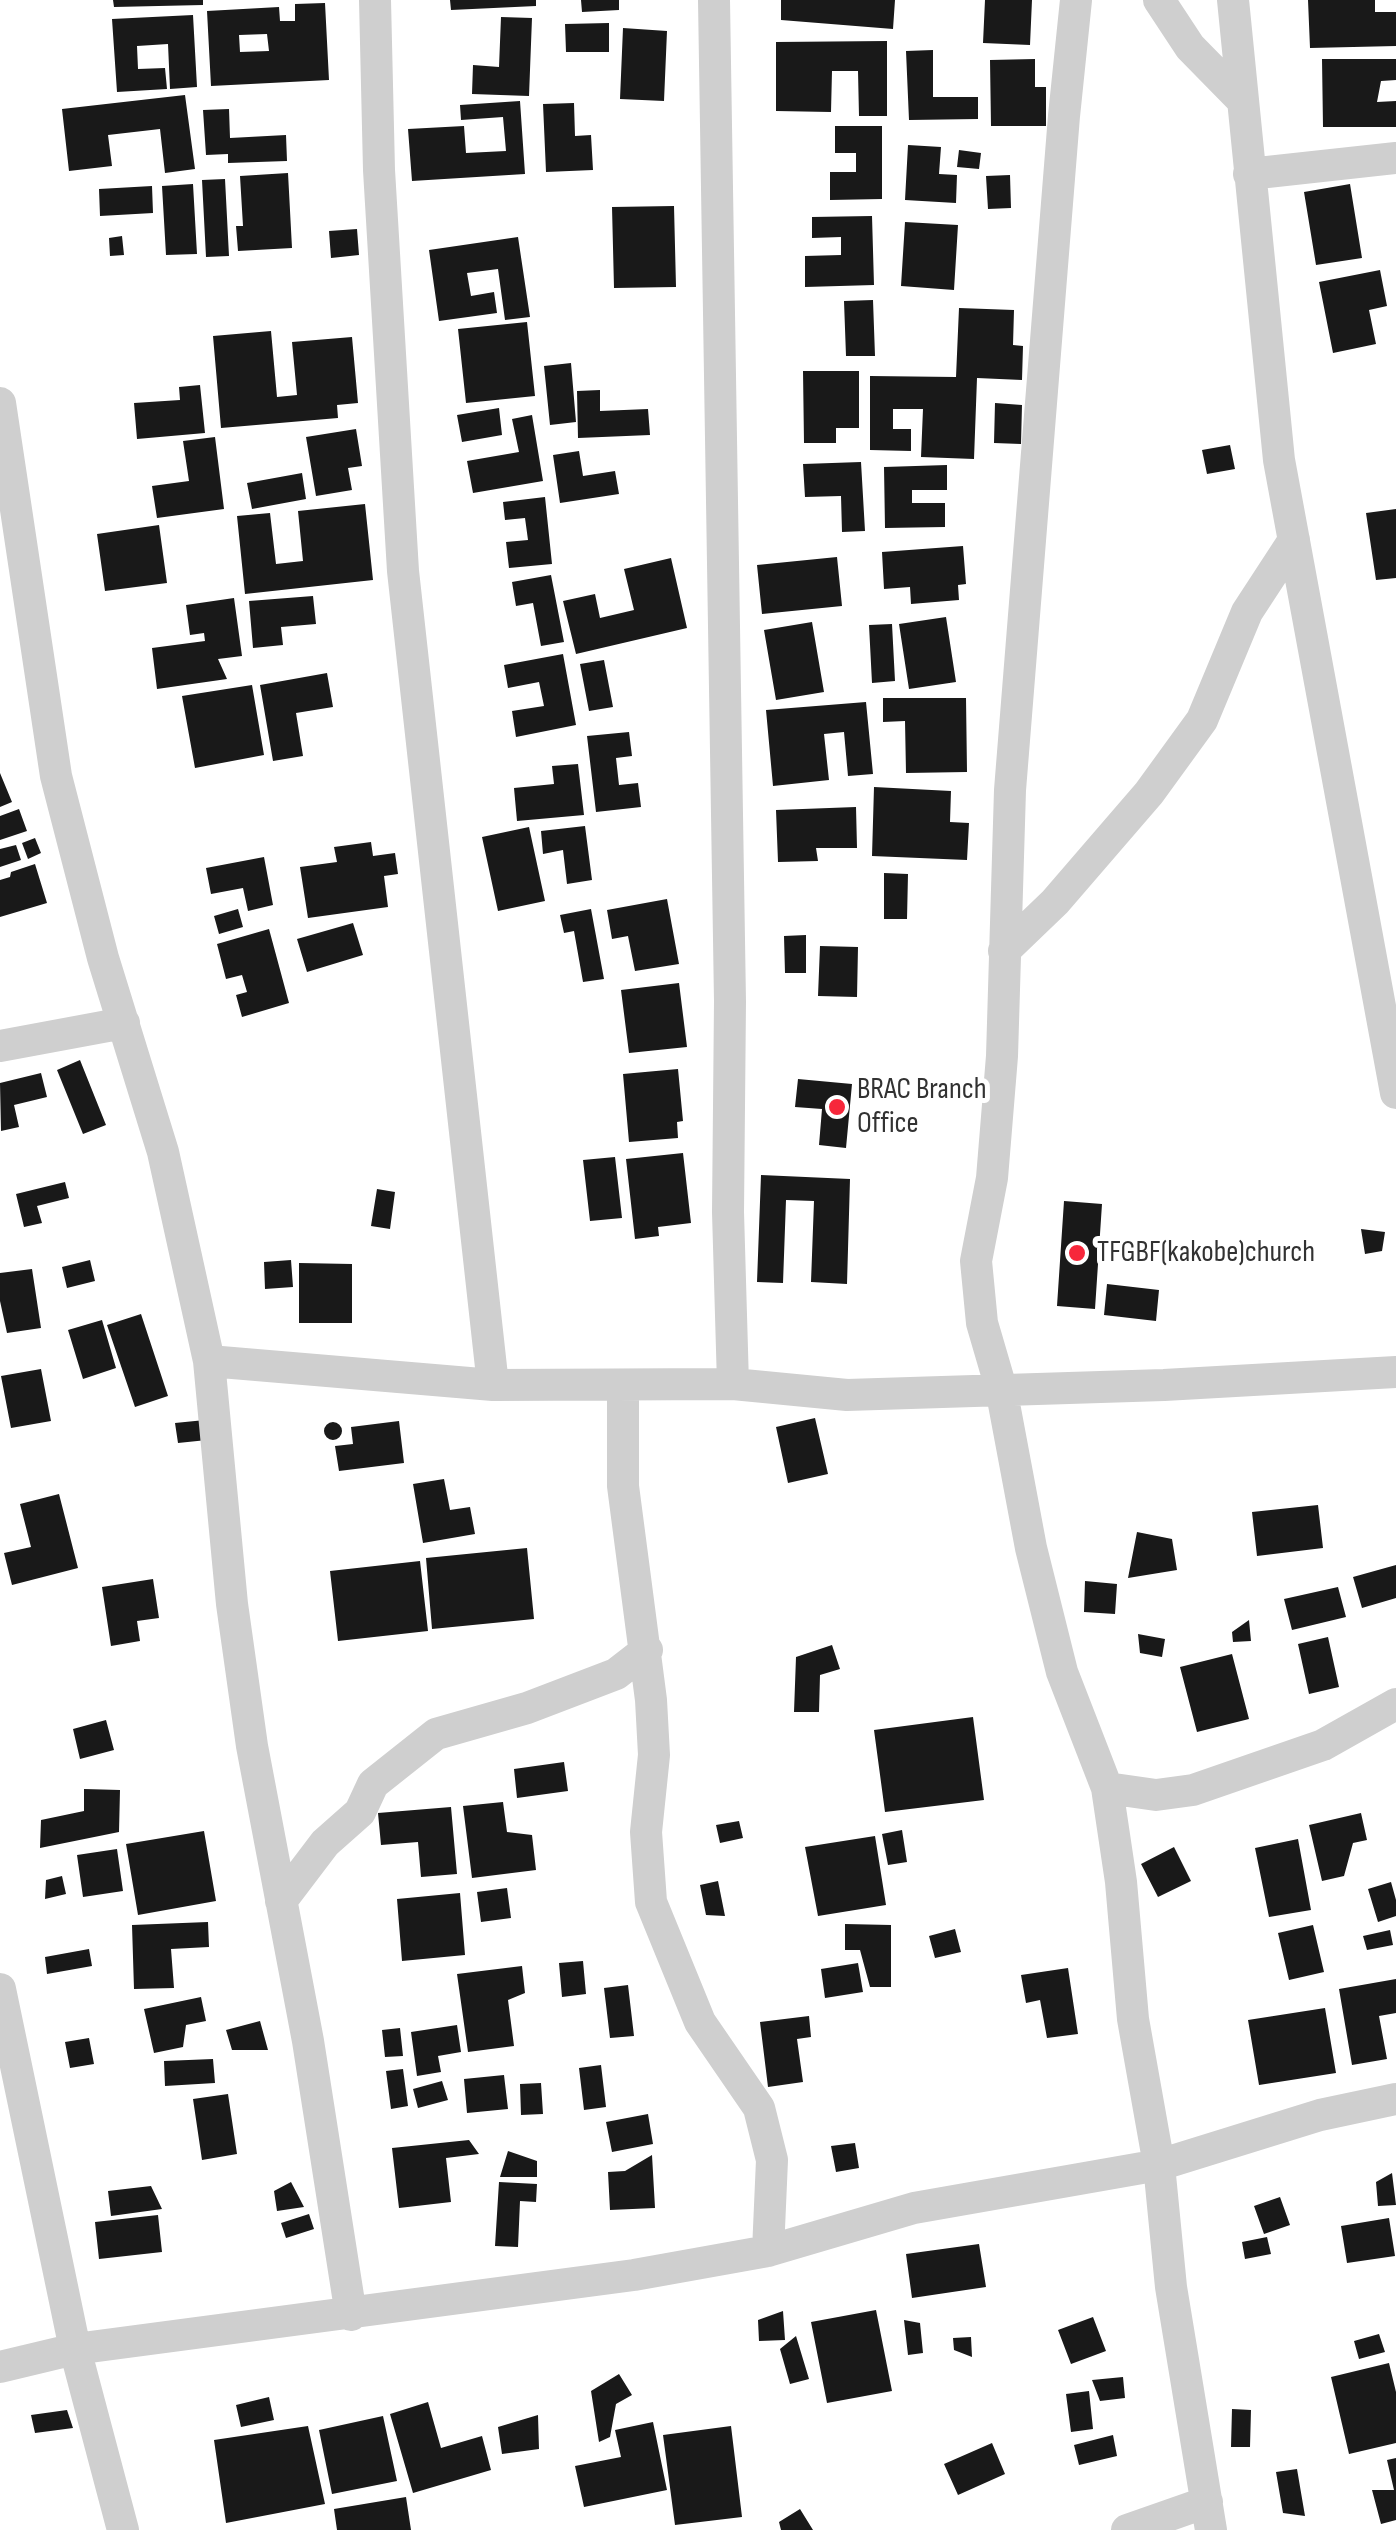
<!DOCTYPE html>
<style>
body{margin:0}
canvas{display:block;background:#fff}
</style>
<canvas width="1396" height="2530"></canvas>
<script>
const ctx = document.querySelector('canvas').getContext('2d');
ctx.lineJoin = 'round';
function fillPath(path, color) { ctx.fillStyle = color; ctx.fill(path, 'evenodd'); }
const shape = rows => new Path2D(rows.map(r => 'M' + r).join(''));
function strokePath(path, color, width, dash) { ctx.strokeStyle = color; ctx.lineWidth = width; ctx.lineCap = dash ? 'butt' : 'round'; ctx.setLineDash(dash || []); ctx.stroke(path); }
function drawText(font, color, halo, rows, align = 'center') {
  ctx.font = font + ' "Sofia Sans Condensed",sans-serif'; ctx.lineWidth = 10; ctx.setLineDash([]); ctx.textBaseline = 'middle'; ctx.strokeStyle = halo; ctx.fillStyle = color; for (const [text, x, y, turn = 0] of rows) {
    ctx.save(); ctx.translate(x, y); ctx.rotate((+turn || 0) * Math.PI / 180); ctx.textAlign = isNaN(turn) ? turn : align; if (halo) ctx.strokeText(text, 0, 0); ctx.fillText(text, 0, 0); ctx.restore();
  }
}
fillPath(shape([
 [113,0,203,0,203,5,114,7],
 [450,0,536,0,536,6,451,10],
 [581,0,619,0,619,10,582,12],
 [781,0,895,0,893,29,781,20],
 [985,0,1032,0,1030,45,983,43],
 [1308,0,1375,0,1375,12,1396,12,1396,46,1310,48],
 [325,3,329,80,211,86,207,11,279,7,280,21,295,21,295,4],
 [267,34,269,51,240,52,239,35],
 [193,15,197,87,170,89,168,44,137,46,138,69,165,68,167,89,117,92,112,19],
 [501,17,532,18,529,96,472,94,473,65,499,67],
 [609,23,609,52,566,52,565,24],
 [623,28,667,31,664,101,620,99],
 [887,41,887,116,859,116,858,71,832,71,831,112,776,111,776,42],
 [933,50,933,97,978,97,978,119,909,120,906,51],
 [1035,59,1035,87,1046,87,1046,126,991,126,990,60],
 [1322,59,1396,59,1396,80,1381,81,1377,102,1396,101,1396,127,1323,127],
 [185,95,195,169,165,173,160,129,108,135,112,166,69,171,62,109],
 [520,101,525,174,412,181,408,129,464,126,466,153,506,151,503,117,461,120,460,105],
 [574,103,575,136,591,135,593,170,546,172,543,104],
 [229,109,230,138,286,135,287,161,228,163,228,154,206,155,203,110],
 [835,126,882,126,882,199,830,200,830,172,856,172,856,153,835,153],
 [908,145,941,147,939,174,957,175,956,203,905,200],
 [959,150,981,153,979,169,957,167],
 [288,173,292,248,238,251,236,226,243,226,240,176],
 [1010,175,1011,208,988,209,986,176],
 [225,179,229,256,206,257,202,180],
 [193,184,197,254,166,255,162,186],
 [1350,184,1362,258,1316,265,1304,192],
 [152,186,153,213,100,216,99,189],
 [674,206,676,287,614,288,612,207],
 [872,216,874,285,805,287,805,256,841,255,841,237,812,238,812,217],
 [905,222,958,225,954,290,901,286],
 [357,229,359,255,331,258,329,231],
 [122,236,124,255,110,256,109,238],
 [518,237,530,317,505,320,498,269,467,273,471,296,494,292,497,313,439,321,429,250],
 [1380,270,1387,306,1369,310,1376,344,1333,353,1319,282],
 [873,300,875,356,846,356,844,301],
 [959,308,1014,310,1013,345,1023,346,1022,380,977,378,974,459,921,457,923,409,893,409,893,429,911,429,911,451,870,450,870,376,956,377],
 [527,322,535,396,466,403,458,329],
 [271,331,277,397,297,395,292,342,352,337,358,403,337,405,338,418,221,428,213,336],
 [571,363,576,422,550,425,544,366],
 [803,371,859,371,859,428,836,428,836,443,804,443],
 [200,385,205,433,137,439,134,403,180,400,179,387],
 [600,390,600,411,648,409,650,435,578,438,577,391],
 [995,403,1022,405,1021,444,994,443],
 [499,408,502,435,462,442,457,415],
 [532,415,543,481,473,493,467,461,519,452,512,419],
 [356,429,362,466,348,468,352,490,316,496,306,437],
 [215,437,224,509,157,518,152,486,189,481,183,441],
 [1230,445,1235,469,1207,474,1202,450],
 [579,451,583,476,615,471,619,494,560,503,553,455],
 [861,462,865,531,842,532,841,496,805,497,803,464],
 [947,465,947,490,912,490,912,503,945,503,945,527,885,528,884,467],
 [302,473,306,499,252,509,247,483],
 [545,497,552,564,509,568,506,542,528,540,525,518,505,520,503,502],
 [365,504,373,580,245,594,237,516,270,513,276,564,303,561,298,511],
 [1396,509,1396,578,1376,580,1366,513],
 [159,525,167,583,105,591,97,534],
 [963,546,966,584,958,585,959,600,911,604,910,587,884,589,882,552],
 [837,557,842,606,762,614,757,565],
 [671,558,687,628,576,654,563,601,595,594,600,618,634,610,624,569],
 [551,575,564,642,541,646,533,603,516,606,512,582],
 [313,596,316,624,281,627,283,645,253,648,249,601],
 [234,598,242,656,218,659,227,679,157,689,152,648,205,641,204,633,190,635,186,605],
 [946,617,956,682,909,689,899,624],
 [812,622,824,692,776,700,764,630],
 [892,624,895,681,872,683,869,625],
 [563,654,576,725,516,737,512,711,544,706,539,682,508,688,504,665],
 [604,660,613,707,589,711,580,664],
 [327,673,333,707,296,713,303,756,273,761,260,685],
 [252,685,264,755,195,768,182,696],
 [883,698,966,698,967,772,906,773,905,721,883,722],
 [866,702,873,774,848,776,844,732,824,734,829,780,773,786,766,710],
 [629,732,632,756,616,758,619,785,638,783,641,807,596,812,587,736],
 [578,764,584,815,517,821,514,788,554,784,552,766],
 [0,773,12,802,0,807],
 [874,787,951,791,950,822,969,823,967,860,872,856],
 [856,807,857,848,816,848,818,861,778,862,776,810],
 [19,809,27,831,0,840,0,816],
 [585,826,592,880,567,884,563,850,543,854,541,831],
 [529,827,545,901,498,911,482,837],
 [35,838,41,853,28,859,22,843],
 [371,842,373,856,395,853,398,874,384,876,388,907,308,918,300,867,337,862,334,847],
 [16,845,21,860,0,867,0,849],
 [264,857,273,905,248,911,243,888,211,894,206,868],
 [35,864,47,903,0,917,0,880,10,877,11,872],
 [884,873,908,874,907,919,884,919],
 [667,899,679,964,635,971,628,936,612,939,607,910],
 [238,909,243,927,219,934,214,916],
 [591,909,604,979,583,982,574,931,564,933,560,915],
 [353,923,363,955,307,972,297,939],
 [269,929,289,1003,242,1017,236,995,247,992,242,975,226,979,217,944],
 [806,935,806,973,785,973,784,936],
 [820,946,858,947,857,997,818,996],
 [679,983,687,1047,629,1053,621,990],
 [80,1060,106,1125,83,1134,57,1070],
 [678,1069,683,1121,677,1122,678,1138,629,1142,623,1074],
 [41,1073,47,1097,14,1105,19,1127,1,1131,0,1083],
 [798,1079,852,1084,846,1148,819,1145,822,1109,795,1107],
 [683,1153,691,1223,658,1227,659,1236,635,1239,626,1159],
 [615,1157,622,1218,590,1221,583,1160],
 [761,1175,850,1179,847,1284,811,1282,814,1201,786,1200,783,1283,757,1282],
 [65,1182,69,1198,37,1206,42,1223,24,1227,16,1194],
 [377,1189,395,1192,390,1229,371,1226],
 [1064,1201,1102,1204,1095,1309,1057,1306],
 [1361,1229,1385,1232,1382,1251,1365,1254],
 [90,1260,95,1281,67,1288,62,1267],
 [291,1260,293,1287,265,1289,264,1262],
 [299,1263,352,1264,352,1323,299,1323],
 [32,1269,41,1328,7,1333,0,1301,0,1273],
 [1107,1284,1159,1290,1156,1321,1104,1315],
 [141,1314,168,1396,135,1407,107,1325],
 [102,1320,116,1368,83,1379,68,1330],
 [41,1369,51,1421,11,1428,1,1376],
 [815,1418,828,1474,788,1483,776,1427],
 [205,1420,207,1440,178,1443,175,1423],
 [399,1421,404,1463,339,1471,335,1446,353,1444,351,1427],
 '324 1431a9 9 0 1 1 18 0a9 9 0 1 1-18 0Z',
 [444,1479,450,1510,470,1507,475,1534,423,1543,413,1484],
 [59,1494,78,1568,12,1585,4,1553,31,1547,20,1504],
 [1318,1505,1323,1548,1257,1556,1252,1512],
 [1137,1532,1172,1539,1177,1570,1128,1578],
 [527,1548,534,1619,432,1629,426,1558],
 [420,1561,428,1631,338,1641,330,1571],
 [1396,1565,1396,1598,1362,1608,1353,1577],
 [153,1579,159,1618,137,1621,140,1641,111,1646,102,1587],
 [1085,1581,1117,1584,1115,1614,1084,1612],
 [1338,1587,1346,1617,1292,1630,1284,1599],
 [1249,1620,1251,1641,1233,1642,1232,1632],
 [1138,1634,1165,1639,1162,1657,1140,1653],
 [1328,1637,1339,1687,1309,1694,1298,1644],
 [832,1645,840,1669,820,1675,819,1712,794,1712,796,1657],
 [1232,1654,1249,1719,1197,1732,1180,1667],
 [973,1717,984,1800,885,1812,874,1730],
 [106,1720,114,1750,80,1759,73,1729],
 [564,1762,568,1791,517,1798,514,1769],
 [84,1789,120,1790,119,1832,40,1848,41,1820,84,1811],
 [503,1802,507,1832,532,1835,536,1870,472,1878,463,1806],
 [451,1807,457,1874,421,1877,418,1842,381,1845,378,1813],
 [1361,1813,1367,1840,1353,1843,1344,1876,1322,1881,1309,1825],
 [739,1821,743,1838,720,1843,716,1825],
 [902,1830,907,1862,888,1865,882,1834],
 [204,1831,216,1901,138,1915,126,1844],
 [875,1836,886,1905,818,1916,805,1847],
 [1298,1839,1311,1910,1269,1917,1255,1848],
 [1174,1847,1191,1881,1158,1897,1141,1864],
 [117,1849,123,1891,83,1897,77,1855],
 [62,1876,66,1894,45,1899,46,1880],
 [718,1881,725,1916,706,1915,700,1885],
 [1391,1882,1396,1900,1396,1916,1378,1922,1368,1889],
 [507,1888,511,1918,481,1922,477,1892],
 [460,1893,465,1955,402,1961,397,1899],
 [208,1922,209,1947,171,1949,174,1988,134,1989,132,1925],
 [845,1924,891,1925,891,1987,870,1987,860,1950,845,1950],
 [1313,1925,1324,1972,1289,1980,1278,1933],
 [955,1929,961,1952,935,1958,929,1936],
 [1390,1930,1393,1945,1367,1950,1363,1936],
 [89,1949,92,1966,47,1974,45,1957],
 [583,1961,586,1994,562,1997,559,1963],
 [858,1963,863,1992,825,1998,821,1969],
 [522,1966,525,1993,508,2000,514,2046,468,2052,457,1974],
 [1068,1968,1078,2034,1047,2038,1040,2000,1026,2003,1021,1975],
 [1396,1979,1396,2013,1379,2016,1387,2059,1352,2065,1339,1989],
 [628,1985,634,2036,610,2038,604,1988],
 [201,1997,206,2021,186,2025,183,2047,154,2053,144,2009],
 [1325,2008,1336,2073,1259,2085,1248,2020],
 [809,2016,811,2037,797,2039,803,2082,768,2087,760,2022],
 [260,2021,268,2050,232,2050,226,2030],
 [457,2025,461,2052,438,2056,441,2072,417,2076,411,2032],
 [400,2028,403,2056,385,2057,382,2030],
 [89,2038,94,2064,70,2068,65,2042],
 [213,2059,215,2083,165,2086,164,2061],
 [601,2065,606,2107,584,2110,579,2068],
 [403,2069,408,2106,391,2109,386,2071],
 [504,2075,508,2109,467,2113,464,2079],
 [442,2081,448,2100,418,2108,413,2089],
 [541,2083,543,2114,521,2115,520,2084],
 [228,2094,237,2154,202,2160,193,2099],
 [648,2114,653,2144,612,2152,606,2122],
 [469,2140,479,2154,446,2158,451,2202,399,2208,392,2148],
 [855,2143,859,2168,836,2172,831,2146],
 [508,2151,537,2161,537,2177,500,2177],
 [652,2155,655,2208,610,2210,608,2172,625,2171],
 [1392,2173,1396,2205,1378,2206,1376,2182],
 [291,2182,304,2207,277,2211,274,2191],
 [499,2182,537,2184,536,2202,520,2201,518,2247,495,2246],
 [151,2186,162,2209,111,2216,108,2191],
 [1280,2197,1290,2225,1264,2234,1254,2206],
 [309,2214,314,2229,286,2238,281,2223],
 [158,2215,162,2252,99,2259,95,2222],
 [1389,2218,1395,2256,1347,2263,1341,2226],
 [1267,2237,1271,2254,1245,2259,1242,2242],
 [979,2244,986,2287,912,2298,906,2254],
 [876,2310,892,2391,827,2403,811,2322],
 [783,2311,785,2340,759,2341,758,2320],
 [1093,2317,1106,2351,1071,2364,1058,2330],
 [904,2320,920,2323,923,2353,908,2355],
 [1379,2334,1385,2352,1359,2359,1354,2341],
 [796,2336,809,2379,790,2384,780,2349],
 [971,2337,972,2357,954,2350,953,2338],
 [1389,2363,1396,2392,1396,2443,1349,2454,1331,2377],
 [619,2374,632,2395,616,2404,610,2437,599,2442,591,2391],
 [1123,2377,1125,2398,1100,2401,1092,2380],
 [1089,2391,1093,2429,1071,2432,1066,2394],
 [269,2397,274,2420,241,2427,236,2405],
 [428,2402,441,2448,482,2436,491,2470,413,2493,390,2414],
 [1232,2409,1251,2410,1250,2447,1231,2447],
 [67,2410,73,2428,35,2433,31,2415],
 [538,2415,539,2449,502,2454,498,2427],
 [383,2416,397,2481,332,2494,319,2430],
 [653,2422,667,2490,584,2507,575,2466,621,2457,615,2430],
 [308,2426,325,2504,226,2523,214,2440],
 [731,2426,742,2517,675,2525,663,2435],
 [1113,2435,1117,2456,1079,2465,1074,2445],
 [992,2443,1005,2474,958,2495,944,2464],
 [1396,2458,1396,2520,1381,2524,1372,2490,1394,2490,1387,2460],
 [1297,2469,1305,2516,1283,2513,1276,2472],
 [406,2497,411,2530,337,2530,334,2509],
 [800,2509,813,2530,781,2530,779,2522]
]), '#191919');
strokePath(shape([
 [375,0,379,170,403,571,493,1385],
 [714,0,730,1001,728,1212,733,1384],
 [1076,0,1064,116,1010,790,1002,1056,992,1178,976,1261,982,1323,1001,1388,1031,1548,1062,1672,1107,1788,1121,1882,1133,2019,1159,2165,1171,2287,1211,2530],
 [1159,0,1190,47,1241,99],
 [1233,0,1279,460,1396,1093],
 [1249,174,1396,158],
 [0,403,56,776,103,958,163,1152,209,1361,232,1604,252,1746,308,2041,351,2315],
 [1004,951,1055,902,1149,793,1202,720,1247,612,1294,540],
 [0,1046,124,1023],
 [209,1361,493,1385,733,1384,847,1395,1164,1385,1396,1372],
 [623,1385,623,1486,651,1700,654,1755,646,1832,651,1902,700,2022,759,2108,772,2160,768,2251],
 [1107,1788,1156,1795,1193,1790,1323,1745,1396,1704],
 [281,1901,325,1843,360,1812,373,1784,436,1734,527,1708,616,1674,647,1650],
 [0,1989,75,2349,123,2530],
 [0,2367,75,2349,634,2275,768,2251,914,2208,1159,2165,1320,2115,1396,2099],
 [1127,2530,1207,2502]
]), '#cfcfcf', 32);
for (const [x, y, r, color] of [
 [837,1107,10,"#f7273b"],
 [1077,1253,10,"#f7273b"]
]) { const dot = new Path2D(); dot.arc(x, y, r, 0, 2 * Math.PI); ctx.fillStyle = color; ctx.fill(dot); strokePath(dot, '#fff', 4); }
drawText('30px', '#323232', '#fff', [
 ["BRAC Branch",857,1090],
 ["Office",857,1124],
 ["TFGBF(kakobe)church",1097,1253]
], 'left');
</script>
